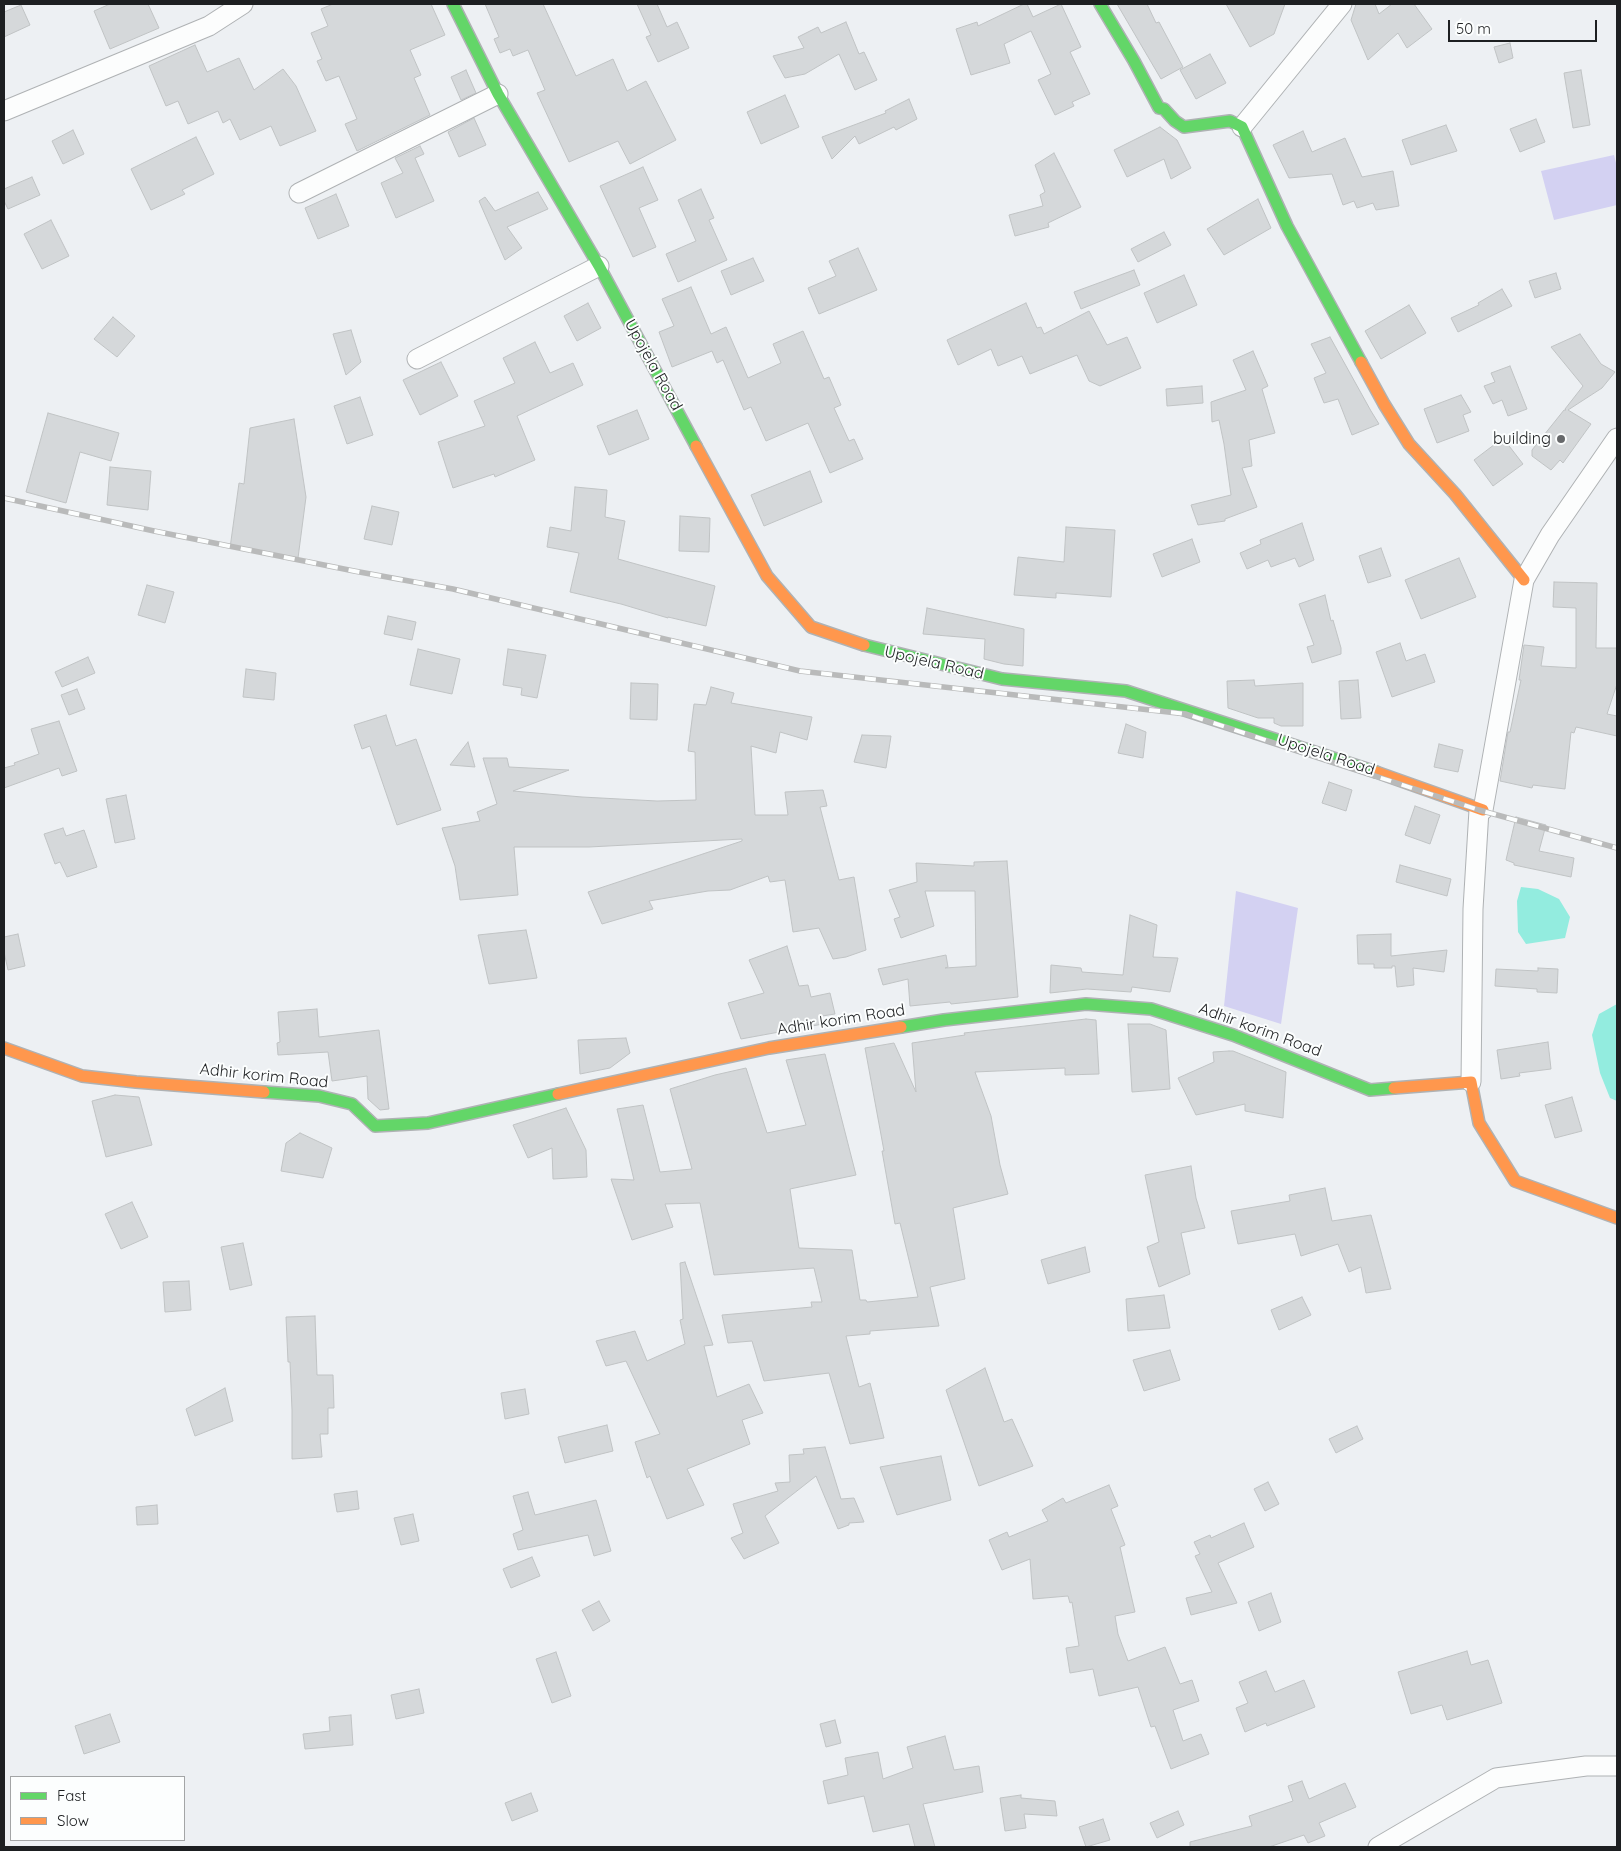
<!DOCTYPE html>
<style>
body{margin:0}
#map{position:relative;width:1621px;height:1851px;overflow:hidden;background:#edf0f3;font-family:Quicksand,sans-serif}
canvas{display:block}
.frame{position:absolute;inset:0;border:5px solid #1d1f21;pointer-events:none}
.legend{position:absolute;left:10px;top:1776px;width:175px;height:65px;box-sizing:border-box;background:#fcfefe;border:1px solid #a3a5a6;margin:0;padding:6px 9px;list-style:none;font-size:15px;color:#1d1f21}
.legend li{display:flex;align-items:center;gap:10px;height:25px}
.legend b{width:25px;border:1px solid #a3a5a6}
.scale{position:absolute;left:1448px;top:20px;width:149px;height:22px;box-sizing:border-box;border:2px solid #1d1f21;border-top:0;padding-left:6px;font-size:15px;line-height:18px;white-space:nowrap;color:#1d1f21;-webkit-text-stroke:4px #fcfefe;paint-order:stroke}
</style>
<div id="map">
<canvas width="1621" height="1851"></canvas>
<div class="frame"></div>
<ul class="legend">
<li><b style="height:6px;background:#63d668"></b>Fast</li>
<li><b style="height:6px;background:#ff974d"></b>Slow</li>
</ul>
<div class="scale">50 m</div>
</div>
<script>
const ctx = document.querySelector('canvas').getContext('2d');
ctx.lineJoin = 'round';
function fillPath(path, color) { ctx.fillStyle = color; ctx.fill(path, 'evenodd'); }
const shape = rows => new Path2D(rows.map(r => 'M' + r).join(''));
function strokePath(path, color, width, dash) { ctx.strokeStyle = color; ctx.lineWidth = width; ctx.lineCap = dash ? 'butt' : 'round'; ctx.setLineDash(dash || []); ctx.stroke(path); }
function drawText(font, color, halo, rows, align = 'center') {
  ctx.font = font + ' Quicksand,sans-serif'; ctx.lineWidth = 4; ctx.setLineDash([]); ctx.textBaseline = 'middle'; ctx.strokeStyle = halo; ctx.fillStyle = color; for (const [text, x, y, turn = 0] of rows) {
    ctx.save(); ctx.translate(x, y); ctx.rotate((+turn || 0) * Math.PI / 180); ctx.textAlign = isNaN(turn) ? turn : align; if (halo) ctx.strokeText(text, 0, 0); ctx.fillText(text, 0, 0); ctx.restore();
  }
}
fillPath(shape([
 [1614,155,1617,167,1617,205,1554,220,1541,171],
 [1236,891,1298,908,1281,1024,1224,1006]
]), '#d3d1f2');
fillPath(shape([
 [1521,887,1538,889,1559,899,1570,917,1565,938,1526,944,1518,932,1517,901],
 [1617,1004,1617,1101,1610,1098,1600,1073,1592,1035,1599,1014]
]), '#93ecdf');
const building = shape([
 [110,4,148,4,159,28,110,49,94,11,110,4],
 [333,4,431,4,445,35,410,50,421,75,414,78,430,115,357,151,345,124,357,119,339,76,326,81,317,61,322,59,311,33,328,26,321,9,333,4],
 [485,4,543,4,576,76,613,59,627,91,646,81,676,140,630,164,618,141,569,162,537,93,545,90,528,50,513,56,510,49,500,53,494,39,499,37,485,4],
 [637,4,657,4,667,27,677,22,689,48,658,62,646,37,651,35,637,4],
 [1024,4,1027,4,1033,17,1061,4,1081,47,1070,52,1090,94,1072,102,1074,106,1055,115,1038,80,1051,74,1031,31,1004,44,1010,63,971,75,956,29,977,22,978,26,1024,4],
 [1117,4,1147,4,1156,23,1159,22,1183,67,1161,79,1117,4],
 [1226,4,1285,4,1274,34,1250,47,1226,4],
 [1356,4,1375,4,1379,14,1392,4,1414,4,1432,29,1407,48,1398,33,1368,60,1351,20,1356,4],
 [21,5,30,25,4,37,4,12,21,5],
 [846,22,859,54,864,52,877,80,855,90,839,54,805,74,785,78,773,56,804,48,798,37,818,27,821,33,846,22],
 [1510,43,1513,58,1499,63,1494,47,1510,43],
 [195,45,207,72,239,58,254,90,283,69,296,86,316,131,280,146,271,126,240,140,230,119,223,123,218,111,188,124,178,101,166,106,149,66,195,45],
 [1210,54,1226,83,1196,99,1180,70,1210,54],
 [466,70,476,93,461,100,451,77,466,70],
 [1581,70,1590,125,1573,128,1564,73,1581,70],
 [785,95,799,127,761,144,747,112,785,95],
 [909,99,917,119,896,130,894,127,859,144,855,136,832,159,822,137,886,113,885,111,909,99],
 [474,118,486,145,459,157,448,132,474,118],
 [1536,119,1545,142,1520,152,1510,129,1536,119],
 [1446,125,1457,151,1411,165,1402,140,1446,125],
 [1160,127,1177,140,1191,168,1171,179,1164,159,1127,177,1114,150,1160,127],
 [73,130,84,154,63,164,52,141,73,130],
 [1303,131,1312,152,1345,138,1362,177,1393,171,1399,206,1376,210,1373,203,1357,208,1354,201,1343,205,1332,174,1289,178,1273,145,1303,131],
 [196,137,214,174,182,190,185,194,151,210,131,169,196,137],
 [420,146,424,154,415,158,434,201,396,218,381,183,403,173,395,158,420,146],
 [1054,153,1081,207,1048,223,1049,227,1015,236,1009,215,1043,206,1040,195,1045,192,1035,165,1054,153],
 [643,167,658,200,639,208,656,247,633,257,600,186,643,167],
 [32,177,40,195,8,209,4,201,4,189,32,177],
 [701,189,714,218,709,220,727,260,678,282,666,254,696,241,678,200,701,189],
 [538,192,548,209,507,227,522,248,505,260,479,201,485,197,495,211,538,192],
 [336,194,349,226,318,239,305,208,336,194],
 [1258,199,1271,228,1224,255,1207,229,1258,199],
 [51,220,69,256,42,269,24,234,51,220],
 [1164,232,1171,245,1138,262,1131,249,1164,232],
 [858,248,877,290,819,314,808,288,836,276,829,261,858,248],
 [753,258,764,281,731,295,721,271,753,258],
 [1134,270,1140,285,1081,309,1074,292,1134,270],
 [1556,273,1561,289,1535,298,1529,281,1556,273],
 [1184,275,1197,305,1157,323,1144,293,1184,275],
 [691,287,711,334,726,327,748,378,781,363,773,344,803,331,824,379,829,377,841,405,834,408,849,441,854,439,863,459,830,473,808,423,766,441,751,407,744,410,723,360,717,363,712,351,672,367,659,332,674,326,662,299,691,287],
 [1502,289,1512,306,1458,332,1451,318,1479,305,1478,303,1502,289],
 [588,303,601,328,577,341,564,316,588,303],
 [1026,303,1037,328,1041,327,1044,334,1089,311,1107,345,1127,337,1141,368,1100,386,1089,381,1077,355,1030,374,1022,356,998,366,991,349,958,365,947,340,1026,303],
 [1409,305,1426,333,1381,359,1365,331,1409,305],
 [113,317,135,336,117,357,94,339,113,317],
 [351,330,361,362,346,375,333,334,351,330],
 [1580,334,1601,364,1615,372,1602,388,1568,410,1591,424,1563,463,1560,460,1551,470,1532,456,1532,450,1564,410,1566,410,1565,409,1583,386,1551,347,1580,334],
 [1330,337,1371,411,1379,424,1352,435,1338,399,1324,403,1314,378,1326,373,1311,344,1330,337],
 [535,342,550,373,573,363,583,385,517,416,535,460,495,477,494,474,453,488,438,442,485,426,474,401,515,383,503,358,535,342],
 [1253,351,1268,386,1262,389,1275,433,1249,440,1252,466,1242,468,1257,507,1225,519,1225,521,1198,525,1191,505,1231,495,1224,444,1219,420,1212,422,1211,402,1246,390,1233,360,1253,351],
 [441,362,458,396,420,415,403,380,441,362],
 [1510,366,1527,409,1508,416,1502,400,1493,404,1484,386,1495,382,1491,373,1510,366],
 [1202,386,1203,403,1167,406,1166,389,1202,386],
 [1461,395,1471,412,1463,415,1469,431,1437,443,1424,409,1461,395],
 [360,397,373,435,347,444,334,406,360,397],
 [637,410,649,439,609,455,597,426,637,410],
 [48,413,119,433,111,461,80,452,66,503,26,492,48,413],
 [294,419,306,497,298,558,230,548,239,483,244,484,250,428,294,419],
 [1503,438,1523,464,1493,486,1474,460,1503,438],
 [110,467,151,471,148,510,107,505,110,467],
 [810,471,822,502,764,526,751,495,810,471],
 [575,487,607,490,605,517,625,521,618,559,715,586,706,626,668,617,668,618,621,604,570,592,579,553,547,547,550,527,571,531,575,487],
 [372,506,399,512,392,545,364,539,372,506],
 [680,516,710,518,709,552,679,551,680,516],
 [1302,523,1314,560,1299,567,1295,558,1271,567,1268,560,1247,569,1240,553,1261,544,1260,540,1302,523],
 [1066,527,1115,530,1111,597,1056,593,1056,598,1014,595,1018,557,1064,562,1066,527],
 [1192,539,1200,562,1162,577,1153,554,1192,539],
 [1381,548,1391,576,1368,583,1359,556,1381,548],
 [1459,558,1476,597,1421,619,1405,580,1459,558],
 [1554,582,1597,583,1596,648,1617,648,1617,684,1607,714,1617,716,1617,736,1576,727,1574,733,1571,732,1565,789,1533,785,1532,788,1500,781,1508,732,1510,732,1521,680,1519,680,1524,645,1544,647,1541,666,1576,668,1576,608,1553,607,1554,582],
 [147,585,174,592,165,623,138,615,147,585],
 [1325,595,1331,621,1333,620,1341,648,1341,654,1312,663,1307,647,1314,645,1299,604,1325,595],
 [927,608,1024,629,1023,666,1004,664,984,659,985,639,923,634,927,608],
 [388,616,416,622,412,640,384,634,388,616],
 [1400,643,1406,661,1425,654,1435,682,1392,697,1376,652,1400,643],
 [418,649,460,659,452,694,410,685,418,649],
 [508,649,546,655,537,698,521,695,522,688,503,685,508,649],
 [88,657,95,673,62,687,55,672,88,657],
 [246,669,276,673,274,700,243,697,246,669],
 [1254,680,1255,686,1303,683,1303,726,1281,726,1274,723,1274,718,1258,718,1228,708,1227,681,1254,680],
 [1358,680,1361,718,1341,719,1339,681,1358,680],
 [631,683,658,684,657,720,630,719,631,683],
 [711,687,734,693,731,703,812,717,807,740,780,732,776,753,751,746,755,815,788,815,785,792,823,790,827,806,820,807,839,880,854,877,866,950,846,957,833,959,819,928,793,932,785,880,770,882,768,876,730,890,708,891,649,901,653,909,602,924,588,892,742,841,742,839,589,847,514,847,518,895,460,900,455,866,442,828,480,821,477,812,497,804,483,758,507,758,509,767,569,770,513,791,582,797,657,801,696,800,695,752,688,751,694,704,706,705,711,687],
 [77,689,85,709,69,715,61,695,77,689],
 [386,715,396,746,416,739,441,810,397,825,370,746,362,749,354,725,386,715],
 [59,721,77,771,62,776,59,768,4,788,4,768,15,765,14,763,39,754,31,729,59,721],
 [1126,724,1146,732,1143,758,1118,753,1126,724],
 [862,735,891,736,886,768,854,762,862,735],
 [468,742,475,767,450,765,468,742],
 [1439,744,1463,750,1458,772,1434,767,1439,744],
 [1329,782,1352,790,1346,811,1322,803,1329,782],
 [126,795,135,839,115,843,106,799,126,795],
 [1415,806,1440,815,1430,844,1405,835,1415,806],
 [1516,817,1546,825,1539,851,1574,858,1571,877,1514,865,1514,863,1506,860,1516,817],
 [63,828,66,836,84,830,97,867,67,877,60,862,55,864,44,834,63,828],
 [1007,861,1018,997,951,1004,950,1002,910,1006,908,979,883,985,878,969,946,955,948,967,945,968,976,966,975,891,925,891,934,926,901,938,894,919,900,917,889,890,917,882,916,863,974,866,974,862,1007,861],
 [1400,865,1451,879,1447,896,1396,882,1400,865],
 [1130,915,1157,925,1153,957,1178,958,1170,992,1132,987,1131,992,1087,989,1050,993,1051,965,1081,968,1082,972,1123,975,1130,915],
 [526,930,537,978,489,984,478,935,526,930],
 [18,934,25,966,8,970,4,952,4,937,18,934],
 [1391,934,1391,956,1447,950,1444,972,1413,968,1414,985,1397,987,1395,966,1392,966,1392,968,1374,968,1374,964,1358,964,1357,935,1391,934],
 [787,946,799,986,808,985,811,997,830,993,835,1014,822,1016,823,1024,741,1039,728,1003,764,993,749,960,787,946],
 [1538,968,1558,969,1557,993,1537,992,1537,989,1495,986,1496,969,1538,971,1538,968],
 [317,1009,319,1037,379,1030,389,1109,380,1110,368,1099,367,1076,332,1081,328,1052,278,1055,277,1043,280,1042,278,1012,317,1009],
 [1086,1019,1096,1020,1099,1074,1065,1075,1065,1068,975,1072,991,1116,1000,1165,1008,1194,953,1208,965,1279,930,1287,939,1326,870,1331,870,1334,846,1336,859,1387,870,1383,884,1438,850,1444,829,1373,764,1381,752,1341,728,1343,722,1315,812,1307,811,1302,822,1302,814,1268,714,1275,700,1203,665,1204,673,1227,632,1240,611,1179,634,1180,617,1109,643,1105,660,1172,692,1169,670,1089,715,1075,746,1068,767,1133,806,1125,786,1060,825,1054,856,1175,790,1189,799,1248,852,1250,860,1300,866,1300,867,1302,918,1297,900,1223,895,1224,882,1151,884,1151,865,1048,894,1043,916,1092,912,1043,965,1035,964,1033,1086,1019],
 [1128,1024,1150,1024,1166,1030,1170,1089,1132,1092,1128,1024],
 [626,1038,630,1053,610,1068,580,1074,578,1040,626,1038],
 [1548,1042,1551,1069,1519,1073,1520,1076,1501,1079,1497,1050,1548,1042],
 [1229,1051,1233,1051,1286,1072,1283,1118,1245,1111,1245,1104,1196,1115,1178,1078,1214,1062,1213,1052,1229,1051],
 [115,1095,139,1097,152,1145,106,1157,92,1101,115,1095],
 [1572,1097,1582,1131,1555,1138,1545,1105,1572,1097],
 [566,1108,586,1150,587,1177,553,1179,552,1148,528,1158,513,1125,566,1108],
 [300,1133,332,1148,323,1178,281,1171,286,1143,300,1133],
 [1191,1166,1196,1198,1205,1228,1181,1233,1190,1274,1159,1287,1147,1247,1159,1242,1145,1175,1191,1166],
 [1325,1188,1332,1221,1371,1215,1391,1289,1366,1293,1361,1267,1349,1272,1338,1244,1301,1256,1295,1234,1238,1244,1231,1211,1290,1201,1289,1195,1325,1188],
 [132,1202,148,1237,121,1249,105,1214,132,1202],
 [243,1243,252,1285,230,1290,221,1247,243,1243],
 [1085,1247,1090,1272,1048,1284,1041,1260,1085,1247],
 [685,1262,713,1345,704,1346,717,1397,749,1384,763,1413,742,1420,750,1444,687,1469,704,1505,667,1519,650,1476,647,1478,635,1442,660,1434,626,1361,606,1366,596,1341,635,1331,647,1361,685,1344,680,1320,683,1319,680,1263,685,1262],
 [189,1281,191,1310,165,1312,163,1282,189,1281],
 [1164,1295,1170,1328,1128,1331,1126,1299,1164,1295],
 [1302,1297,1311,1315,1279,1330,1271,1310,1302,1297],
 [315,1316,317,1375,333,1375,334,1408,328,1408,328,1434,320,1434,322,1457,292,1459,292,1410,290,1362,288,1362,286,1317,315,1316],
 [1170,1350,1180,1380,1144,1391,1133,1360,1170,1350],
 [985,1368,1004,1422,1012,1419,1033,1466,979,1486,946,1390,985,1368],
 [225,1388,233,1421,195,1436,186,1409,225,1388],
 [525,1389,529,1414,505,1419,501,1393,525,1389],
 [607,1425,613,1451,565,1463,558,1437,607,1425],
 [1357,1426,1363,1439,1336,1453,1329,1439,1357,1426],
 [825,1447,841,1499,854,1498,864,1522,849,1523,849,1525,838,1529,816,1476,765,1516,779,1543,744,1559,731,1538,743,1533,733,1504,778,1491,775,1483,790,1482,789,1455,804,1454,803,1449,825,1447],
 [941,1456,951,1500,897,1515,880,1467,941,1456],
 [1268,1482,1279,1504,1265,1511,1254,1489,1268,1482],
 [1109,1485,1118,1506,1111,1509,1125,1545,1120,1547,1135,1612,1115,1616,1118,1634,1128,1661,1165,1647,1180,1684,1192,1680,1199,1701,1173,1710,1183,1741,1201,1734,1209,1754,1171,1769,1155,1726,1151,1727,1138,1687,1099,1696,1093,1669,1070,1673,1066,1648,1079,1646,1072,1602,1070,1603,1068,1596,1033,1599,1030,1559,1002,1570,989,1540,1007,1532,1009,1537,1048,1521,1042,1510,1063,1498,1066,1503,1109,1485],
 [357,1491,359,1509,337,1512,334,1494,357,1491],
 [528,1492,535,1515,596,1500,611,1551,594,1556,588,1535,518,1550,513,1534,523,1530,513,1496,528,1492],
 [157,1505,158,1524,137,1525,136,1507,157,1505],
 [413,1514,419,1541,401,1545,394,1518,413,1514],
 [1244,1523,1254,1547,1218,1563,1237,1603,1191,1615,1186,1598,1212,1592,1195,1556,1200,1554,1194,1542,1210,1535,1211,1538,1244,1523],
 [532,1557,540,1576,511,1588,503,1569,532,1557],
 [1271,1593,1281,1622,1259,1631,1248,1602,1271,1593],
 [599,1601,610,1621,593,1631,582,1610,599,1601],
 [1467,1651,1471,1665,1488,1660,1502,1703,1447,1720,1442,1705,1411,1714,1398,1672,1467,1651],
 [556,1652,571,1696,552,1703,536,1659,556,1652],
 [1266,1671,1275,1692,1304,1680,1315,1707,1267,1726,1266,1723,1245,1732,1236,1708,1248,1703,1239,1682,1266,1671],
 [419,1689,424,1713,396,1719,391,1695,419,1689],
 [110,1714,120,1742,84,1754,75,1726,110,1714],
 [351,1715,353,1745,305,1749,303,1734,330,1731,329,1717,351,1715],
 [835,1720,841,1743,826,1747,820,1724,835,1720],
 [945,1736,954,1770,979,1766,983,1792,923,1804,935,1847,915,1847,909,1824,873,1832,864,1796,828,1804,823,1781,848,1775,845,1758,878,1752,883,1779,913,1768,907,1747,945,1736],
 [1302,1781,1309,1799,1345,1783,1356,1807,1319,1823,1325,1836,1308,1843,1304,1835,1269,1847,1190,1847,1190,1842,1252,1826,1249,1816,1293,1801,1288,1786,1302,1781],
 [531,1793,538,1811,512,1821,505,1803,531,1793],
 [1021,1795,1021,1798,1055,1801,1057,1816,1024,1814,1026,1828,1005,1831,1000,1798,1021,1795],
 [1178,1811,1184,1825,1157,1838,1150,1823,1178,1811],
 [1103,1819,1110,1840,1086,1847,1079,1827,1103,1819]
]);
fillPath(building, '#d5d8da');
strokePath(building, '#c0c3c4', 1);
const street = shape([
 [4,111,209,26,243,4],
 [1242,127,1342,4],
 [299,193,498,94],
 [417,359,599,266],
 [1471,1082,1473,909,1479,810,1483,810,1524,580,1550,535,1617,438],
 [1378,1847,1496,1778,1586,1766,1617,1766]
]);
const fast = shape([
 [453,4,498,94,599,266,696,446],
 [1100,4,1134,61,1159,108,1164,109,1175,121,1184,127,1230,121,1242,127,1287,226,1361,362],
 [864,645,1002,679,1126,691,1376,772],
 [901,1027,944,1020,1086,1004,1151,1009,1233,1035,1370,1090,1394,1088],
 [264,1092,319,1096,352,1104,375,1126,428,1123,558,1094]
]);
const slow = shape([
 [1361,362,1384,404,1409,444,1455,494,1524,580],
 [696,446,767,576,811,627,864,645],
 [1376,772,1483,810],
 [4,1048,82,1076,136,1082,264,1092],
 [1394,1088,1471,1082,1479,1123,1515,1181,1617,1218],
 [558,1094,769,1048,901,1027]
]);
strokePath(street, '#afb2b4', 21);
strokePath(fast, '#afb2b4', 14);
strokePath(slow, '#afb2b4', 14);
strokePath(street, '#fcfdfd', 19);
strokePath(fast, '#63d668', 11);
strokePath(slow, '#ff974d', 11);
const rail = shape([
 [4,498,154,531,354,571,453,589,800,671,1186,714,1479,810,1617,848]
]);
strokePath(rail, '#b9baba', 5.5);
strokePath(rail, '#fcfefe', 4, [11]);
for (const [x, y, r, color] of [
 [1561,439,5,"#66686a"]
]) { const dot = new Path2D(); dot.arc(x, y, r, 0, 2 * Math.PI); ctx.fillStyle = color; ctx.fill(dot); strokePath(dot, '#fcfefe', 2); }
drawText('16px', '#1d1f21', '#fcfefe', [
 ["Upojela Road",653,365,61],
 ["Upojela Road",934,663,13],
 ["Upojela Road",1326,755,18],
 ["Adhir korim Road",841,1020,-9],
 ["Adhir korim Road",1260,1030,20],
 ["Adhir korim Road",264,1076,6]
]);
drawText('16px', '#1d1f21', '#fcfefe', [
 ["building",1551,439]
], 'right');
</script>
